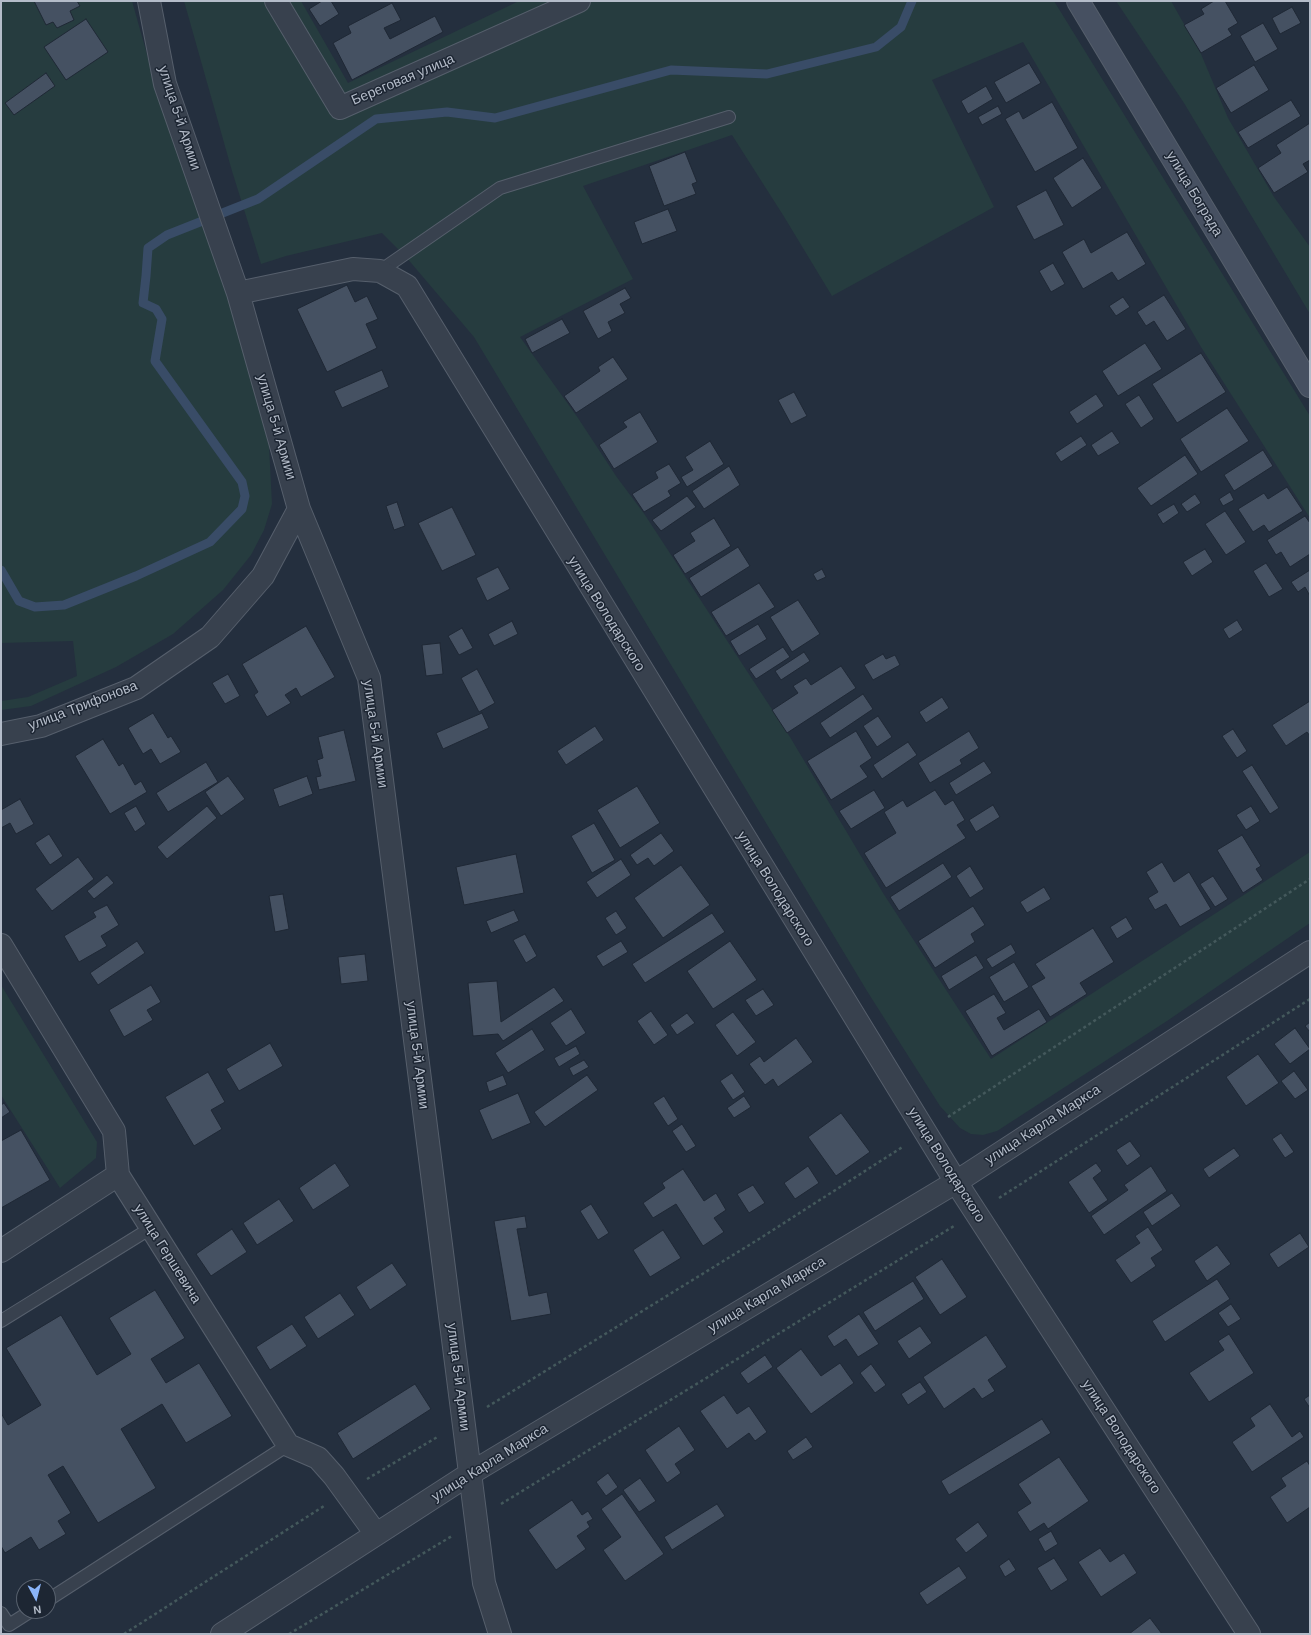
<!DOCTYPE html>
<meta charset="utf-8">
<style>
body{margin:0}
#map{position:relative;width:1311px;height:1635px;overflow:hidden;background:#242f3e;font-family:Helvetica,sans-serif}
canvas{display:block}
.frame{position:absolute;inset:0;border:2px solid #b4bcc9;pointer-events:none}
.north{position:absolute;left:16px;top:1579px;width:40px;height:40px;box-sizing:border-box;background:#1d2633;border:1px solid #59626f;border-radius:50%;rotate:173deg;font-size:11px;font-weight:700;line-height:16px;text-align:center;color:#b4bcc9}
.north::after{content:'';display:block;margin:auto;width:14px;height:18px;background:#8ab4f8;clip-path:polygon(50% 0,100% 100%,50% 72%,0 100%)}
</style>
<div id="map">
<canvas width="1311" height="1635"></canvas>
<div class="frame"></div>
<div class="north">N</div>
</div>
<script>
const ctx = document.querySelector('canvas').getContext('2d');
ctx.lineJoin = 'round';
function fillPath(path, color) { ctx.fillStyle = color; ctx.fill(path, 'evenodd'); }
const shape = rows => new Path2D(rows.map(r => 'M' + r).join(''));
function strokePath(path, color, width, dash) { ctx.strokeStyle = color; ctx.lineWidth = width; ctx.lineCap = dash ? 'butt' : 'round'; ctx.setLineDash(dash || []); ctx.stroke(path); }
function drawText(font, color, halo, rows, align = 'center') {
  ctx.font = font + ' Helvetica,sans-serif'; ctx.lineWidth = 3; ctx.setLineDash([]); ctx.textBaseline = 'middle'; ctx.strokeStyle = halo; ctx.fillStyle = color; for (const [text, x, y, turn = 0] of rows) {
    ctx.save(); ctx.translate(x, y); ctx.rotate((+turn || 0) * Math.PI / 180); ctx.textAlign = isNaN(turn) ? turn : align; if (halo) ctx.strokeText(text, 0, 0); ctx.fillText(text, 0, 0); ctx.restore();
  }
}
fillPath(shape([
 [1,1,132,1,148,58,228,294,269,446,272,504,264,530,251,555,223,590,173,634,116,667,31,706,1,710,1,701,28,697,77,676,73,641,1,643],
 [184,1,301,1,348,83,519,1,1054,1,1310,416,1310,518,1201,347,1023,42,932,80,994,207,832,296,783,215,732,135,583,186,633,279,520,337,578,418,616,476,645,515,790,737,883,893,991,1059,1310,852,1310,923,1167,1021,997,1131,983,1135,971,1134,960,1128,940,1106,867,991,474,337,406,257,382,233,286,256,261,264,232,171],
 [1116,1,1171,1,1201,54,1228,118,1274,197,1310,247,1310,314,1184,103],
 [1,985,97,1142,96,1158,60,1188,1,1095]
]), '#263c3f');
strokePath(shape([
 [1,570,19,601,35,607,64,605,136,576,210,542,242,509,245,496,242,482,155,361,162,319,156,309,143,303,146,276,148,248,167,235,258,199,376,119,447,112,495,118,671,70,767,74,876,47,901,27,912,1]
]), '#394c67', 9);
const building = shape([
 [34,1,77,1,80,6,70,11,74,20,57,28,53,22,46,25,34,1],
 [322,1,331,1,339,14,320,26,309,9,322,1],
 [1214,1,1225,1,1238,23,1228,29,1232,35,1201,53,1184,25,1204,14,1201,9,1214,1],
 [392,3,401,20,384,28,390,39,435,16,443,32,352,80,333,43,351,33,348,26,392,3],
 [1292,7,1301,23,1280,34,1272,18,1292,7],
 [86,19,108,52,66,80,44,47,86,19],
 [1263,23,1278,49,1255,62,1240,36,1263,23],
 [1029,63,1041,83,1006,103,994,82,1029,63],
 [1254,65,1269,90,1231,113,1216,88,1254,65],
 [46,73,55,86,14,115,5,103,46,73],
 [986,86,993,99,968,114,961,101,986,86],
 [1291,100,1301,116,1248,148,1238,132,1291,100],
 [1052,102,1078,148,1035,172,1005,119,1019,111,1023,119,1052,102],
 [998,106,1002,114,982,125,978,117,998,106],
 [1310,123,1310,160,1303,164,1308,172,1274,193,1258,168,1281,153,1276,145,1310,123],
 [685,152,697,182,692,184,696,194,664,206,649,166,685,152],
 [1083,158,1102,188,1072,208,1053,178,1083,158],
 [1046,190,1064,225,1034,240,1016,206,1046,190],
 [668,209,677,231,642,244,634,222,668,209],
 [1127,232,1146,264,1118,281,1112,272,1083,289,1062,252,1084,239,1091,253,1127,232],
 [1053,263,1065,284,1051,292,1039,271,1053,263],
 [347,285,355,302,367,296,378,319,366,324,377,348,327,372,297,309,347,285],
 [625,288,631,298,620,304,625,313,608,322,612,331,598,339,583,311,625,288],
 [1164,295,1186,329,1167,341,1154,321,1146,326,1137,312,1164,295],
 [1123,297,1130,307,1116,316,1109,306,1123,297],
 [562,319,570,333,532,353,525,339,562,319],
 [1145,343,1162,369,1118,396,1102,371,1145,343],
 [1201,353,1226,392,1177,423,1152,384,1201,353],
 [613,357,628,379,576,413,564,396,600,371,598,367,613,357],
 [382,370,389,387,342,408,334,391,382,370],
 [794,392,807,416,791,424,778,400,794,392],
 [1096,394,1104,406,1077,424,1069,412,1096,394],
 [1139,395,1154,419,1141,428,1125,404,1139,395],
 [1227,408,1249,441,1201,472,1180,439,1227,408],
 [640,412,658,442,614,469,599,445,627,427,623,422,640,412],
 [1112,431,1120,443,1098,456,1091,445,1112,431],
 [1081,436,1087,445,1061,462,1055,453,1081,436],
 [710,441,724,464,687,487,681,477,693,470,685,457,710,441],
 [1263,450,1273,466,1234,491,1224,475,1263,450],
 [1185,455,1198,474,1151,506,1137,488,1185,455],
 [669,464,681,483,668,491,671,496,644,512,632,494,658,478,655,472,669,464],
 [729,466,740,485,704,509,692,491,729,466],
 [1287,487,1303,511,1269,532,1264,525,1253,532,1238,509,1264,493,1268,499,1287,487],
 [1230,492,1234,500,1223,506,1219,499,1230,492],
 [1195,494,1201,503,1187,512,1181,504,1195,494],
 [687,496,696,507,661,531,652,520,687,496],
 [397,502,405,526,394,530,386,506,397,502],
 [1174,504,1179,513,1163,524,1157,514,1174,504],
 [452,507,476,555,442,571,418,523,452,507],
 [1225,511,1246,542,1226,555,1205,524,1225,511],
 [1305,516,1310,523,1310,554,1290,567,1281,552,1276,555,1267,540,1305,516],
 [714,518,731,546,685,574,673,555,695,541,690,533,714,518],
 [738,547,750,566,701,597,689,578,738,547],
 [1205,549,1213,562,1192,576,1183,562,1205,549],
 [1266,563,1283,589,1269,597,1253,571,1266,563],
 [498,567,510,589,487,601,476,578,498,567],
 [822,569,826,577,817,581,813,574,822,569],
 [1310,570,1310,596,1305,587,1298,592,1291,582,1310,570],
 [759,583,775,607,726,636,711,612,759,583],
 [798,600,820,634,792,652,770,617,798,600],
 [1237,620,1243,630,1229,639,1223,629,1237,620],
 [512,621,518,634,494,646,488,634,512,621],
 [758,624,767,639,739,656,730,641,758,624],
 [306,626,335,677,301,697,296,688,285,695,291,703,267,717,254,695,258,692,242,664,306,626],
 [462,628,473,648,459,655,448,636,462,628],
 [440,643,443,674,426,676,422,645,440,643],
 [783,647,790,657,756,679,749,669,783,647],
 [804,652,810,661,781,680,775,671,804,652],
 [883,654,886,659,895,655,900,665,873,680,864,665,883,654],
 [841,666,856,688,787,733,772,710,798,693,793,686,806,678,811,685,841,666],
 [477,669,495,703,479,712,461,678,477,669],
 [228,674,240,696,225,704,212,683,228,674],
 [863,694,873,709,830,738,820,723,863,694],
 [942,697,949,708,926,723,919,712,942,697],
 [1310,701,1310,736,1307,732,1286,746,1272,725,1310,701],
 [153,713,168,738,171,736,181,752,160,764,151,749,143,754,128,728,153,713],
 [482,713,489,728,443,749,436,733,482,713],
 [878,716,892,737,877,747,863,726,878,716],
 [595,726,604,740,566,765,557,751,595,726],
 [1233,729,1247,751,1237,758,1222,736,1233,729],
 [344,730,356,781,319,790,316,777,321,776,317,760,323,758,318,737,344,730],
 [856,731,872,758,860,766,868,777,831,800,807,761,856,731],
 [969,731,979,748,960,760,962,764,930,783,918,763,969,731],
 [103,739,119,766,123,763,135,785,141,781,147,792,110,814,75,756,103,739],
 [908,742,917,755,882,779,873,765,908,742],
 [984,761,992,773,956,795,949,783,984,761],
 [206,762,218,782,168,812,156,793,206,762],
 [1252,765,1279,808,1270,814,1242,771,1252,765],
 [228,776,245,799,221,816,205,792,228,776],
 [307,776,313,794,279,807,273,789,307,776],
 [637,786,660,823,620,848,597,810,637,786],
 [874,790,885,808,851,829,839,811,874,790],
 [935,790,945,805,953,800,965,820,957,825,966,838,886,888,864,853,896,833,884,812,903,800,907,807,935,790],
 [20,799,34,824,16,834,10,823,1,828,1,810,20,799],
 [993,805,1000,817,976,832,969,820,993,805],
 [136,806,146,824,135,832,124,813,136,806],
 [207,806,217,818,167,859,157,847,207,806],
 [1251,806,1260,821,1246,830,1236,815,1251,806],
 [594,823,615,860,592,873,571,836,594,823],
 [661,833,674,851,654,866,648,858,637,865,630,855,661,833],
 [49,834,63,856,50,865,35,843,49,834],
 [1242,835,1261,866,1256,869,1263,880,1243,893,1217,850,1242,835],
 [516,854,524,893,464,905,456,867,516,854],
 [78,857,94,879,52,911,35,889,78,857],
 [621,859,631,875,597,898,586,882,621,859],
 [1162,862,1174,882,1189,872,1211,909,1180,927,1166,904,1155,910,1148,898,1158,892,1146,872,1162,862],
 [943,863,952,877,899,911,890,897,943,863],
 [681,865,710,905,663,938,634,898,681,865],
 [970,866,984,889,970,898,956,876,970,866],
 [107,875,114,883,94,899,87,891,107,875],
 [1213,876,1228,899,1215,907,1200,884,1213,876],
 [1044,887,1051,899,1027,913,1020,902,1044,887],
 [283,894,289,929,275,932,269,896,283,894],
 [107,905,119,925,101,936,107,946,79,962,64,936,96,917,93,912,107,905],
 [973,906,985,925,971,934,975,942,935,968,918,941,973,906],
 [514,910,519,921,491,933,486,921,514,910],
 [616,911,627,928,616,935,605,918,616,911],
 [712,913,725,932,645,983,632,964,712,913],
 [1126,917,1133,929,1117,939,1110,927,1126,917],
 [1093,928,1114,962,1080,983,1087,994,1050,1017,1031,986,1045,978,1035,964,1093,928],
 [525,934,537,956,526,963,513,940,525,934],
 [137,941,145,953,98,985,90,973,137,941],
 [621,941,628,952,603,967,596,956,621,941],
 [730,941,757,980,713,1009,687,971,730,941],
 [1011,944,1016,953,992,968,986,959,1011,944],
 [365,954,368,981,341,984,338,957,365,954],
 [976,955,984,968,949,990,941,976,976,955],
 [1014,962,1029,987,1004,1002,989,977,1014,962],
 [497,981,501,1022,554,987,564,1001,503,1041,498,1034,473,1036,468,983,497,981],
 [151,985,161,1002,147,1010,153,1020,124,1037,109,1010,151,985],
 [763,989,774,1005,756,1016,745,1000,763,989],
 [994,994,1006,1013,997,1018,1004,1030,1039,1009,1047,1022,992,1056,965,1011,994,994],
 [571,1009,586,1033,566,1046,550,1023,571,1009],
 [651,1011,668,1035,654,1045,637,1021,651,1011],
 [733,1012,756,1042,737,1056,715,1025,733,1012],
 [687,1013,695,1023,677,1035,670,1025,687,1013],
 [1310,1022,1310,1032,1305,1026,1310,1022],
 [1295,1028,1310,1049,1290,1064,1274,1044,1295,1028],
 [532,1029,545,1050,508,1073,495,1053,532,1029],
 [796,1038,813,1062,778,1087,773,1079,765,1085,749,1064,760,1056,764,1062,796,1038],
 [270,1043,283,1066,239,1091,226,1069,270,1043],
 [576,1046,580,1054,559,1067,554,1058,576,1046],
 [1258,1054,1279,1083,1246,1106,1226,1077,1258,1054],
 [584,1060,589,1067,573,1076,569,1068,584,1060],
 [1294,1071,1308,1090,1295,1099,1281,1081,1294,1071],
 [208,1072,225,1102,211,1110,222,1129,194,1146,165,1097,208,1072],
 [732,1073,745,1092,733,1100,720,1081,732,1073],
 [503,1075,507,1085,489,1092,486,1082,503,1075],
 [587,1075,598,1090,545,1127,534,1112,587,1075],
 [518,1093,531,1123,492,1140,479,1110,518,1093],
 [664,1096,678,1119,668,1126,653,1103,664,1096],
 [744,1096,751,1107,734,1118,727,1108,744,1096],
 [4,1103,10,1112,1,1118,1,1105,4,1103],
 [841,1113,870,1152,836,1176,808,1137,841,1113],
 [682,1124,696,1146,686,1152,672,1131,682,1124],
 [21,1130,50,1180,1,1208,1,1141,21,1130],
 [1281,1133,1294,1152,1285,1158,1272,1139,1281,1133],
 [1130,1141,1141,1156,1127,1166,1116,1150,1130,1141],
 [1234,1148,1240,1156,1209,1178,1203,1169,1234,1148],
 [335,1163,350,1186,313,1210,299,1188,335,1163],
 [1096,1163,1102,1171,1093,1178,1108,1200,1089,1213,1068,1182,1096,1163],
 [808,1166,819,1183,795,1199,784,1183,808,1166],
 [1151,1166,1167,1191,1104,1235,1091,1216,1128,1190,1124,1185,1151,1166],
 [683,1169,704,1201,716,1193,726,1210,714,1218,724,1232,703,1246,676,1204,653,1218,643,1203,665,1188,662,1183,683,1169],
 [753,1185,765,1203,749,1213,737,1194,753,1185],
 [1172,1193,1181,1206,1152,1226,1143,1212,1172,1193],
 [279,1199,294,1221,257,1245,243,1223,279,1199],
 [591,1204,609,1233,598,1240,580,1211,591,1204],
 [525,1216,527,1228,517,1229,529,1296,547,1292,551,1314,511,1321,494,1221,525,1216],
 [1148,1227,1163,1250,1151,1258,1156,1266,1131,1283,1115,1260,1140,1243,1135,1236,1148,1227],
 [232,1229,247,1252,211,1276,196,1254,232,1229],
 [663,1230,681,1258,650,1277,633,1250,663,1230],
 [1300,1233,1309,1247,1278,1268,1269,1254,1300,1233],
 [1217,1245,1231,1264,1207,1281,1194,1261,1217,1245],
 [942,1259,967,1297,940,1315,915,1277,942,1259],
 [392,1263,407,1285,370,1310,356,1287,392,1263],
 [1217,1279,1230,1299,1165,1342,1152,1321,1217,1279],
 [913,1281,924,1299,875,1331,863,1312,913,1281],
 [155,1290,185,1338,151,1359,166,1383,199,1363,232,1416,186,1443,162,1404,121,1429,156,1488,98,1523,63,1466,48,1475,71,1513,58,1521,66,1534,39,1550,31,1537,5,1553,1,1546,1,1413,8,1425,41,1405,6,1348,61,1315,97,1375,131,1354,109,1318,155,1290],
 [340,1293,355,1315,318,1339,304,1317,340,1293],
 [1231,1304,1241,1319,1228,1327,1218,1313,1231,1304],
 [859,1314,879,1344,858,1357,846,1339,834,1347,827,1336,859,1314],
 [292,1324,307,1346,270,1370,256,1347,292,1324],
 [920,1326,932,1343,909,1359,897,1341,920,1326],
 [1229,1334,1254,1373,1209,1402,1189,1373,1224,1350,1218,1341,1229,1334],
 [986,1335,1007,1367,988,1380,995,1391,982,1399,974,1388,944,1409,923,1377,986,1335],
 [801,1349,821,1376,840,1363,854,1383,811,1414,776,1368,801,1349],
 [765,1355,773,1367,748,1384,740,1373,765,1355],
 [871,1364,886,1385,875,1393,860,1373,871,1364],
 [920,1382,927,1392,908,1405,901,1394,920,1382],
 [415,1384,431,1409,353,1459,337,1433,415,1384],
 [724,1395,737,1414,749,1406,767,1432,755,1441,749,1433,727,1449,700,1411,724,1395],
 [1310,1395,1310,1408,1304,1399,1310,1395],
 [1270,1404,1292,1437,1300,1431,1304,1437,1252,1472,1232,1442,1255,1426,1250,1418,1270,1404],
 [1042,1419,1051,1433,949,1495,941,1481,1042,1419],
 [679,1426,695,1450,675,1464,681,1473,667,1483,645,1450,679,1426],
 [806,1437,813,1447,793,1460,787,1451,806,1437],
 [1059,1457,1089,1501,1048,1529,1044,1523,1030,1532,1017,1512,1031,1503,1018,1484,1059,1457],
 [1307,1461,1310,1466,1310,1507,1287,1523,1270,1497,1286,1486,1281,1478,1307,1461],
 [608,1473,618,1487,606,1496,596,1482,608,1473],
 [640,1478,656,1501,639,1512,623,1490,640,1478],
 [622,1494,664,1554,625,1581,603,1550,621,1537,601,1509,622,1494],
 [572,1500,582,1515,588,1511,593,1519,587,1522,590,1527,577,1536,586,1549,556,1570,528,1530,572,1500],
 [717,1504,725,1516,672,1550,664,1537,717,1504],
 [978,1522,988,1536,966,1553,955,1539,978,1522],
 [1051,1531,1058,1544,1045,1552,1038,1539,1051,1531],
 [1100,1548,1110,1562,1124,1553,1137,1573,1101,1597,1078,1562,1100,1548],
 [1054,1558,1068,1580,1051,1591,1037,1568,1054,1558],
 [1009,1559,1016,1570,1005,1577,999,1566,1009,1559],
 [959,1566,967,1578,927,1605,919,1593,959,1566],
 [1150,1618,1162,1634,1129,1634,1150,1618]
]);
fillPath(building, '#455162');
strokePath(building, '#1f2835', 1);
const lane = shape([
 [380,271,500,188,729,117],
 [1,1321,151,1228],
 [48,1600,288,1445],
 [1,1613,9,1625,31,1611]
]);
const street = shape([
 [149,1,165,84,238,293,299,509,369,678,484,1583,500,1634],
 [276,1,340,108,579,1],
 [238,293,353,269,380,271,407,286,956,1182,1249,1634],
 [1,734,41,726,136,688,210,637,263,576,299,509],
 [1,945,114,1131,118,1175,288,1445,318,1458,334,1476,376,1534],
 [1,1251,118,1175],
 [222,1634,471,1473,956,1182,1310,952]
]);
const secondary = shape([
 [1078,1,1310,386]
]);
strokePath(lane, '#565f6c', 14);
strokePath(street, '#565f6c', 24);
strokePath(secondary, '#565f6c', 24);
strokePath(shape([
 [948,1117,1310,879],
 [999,1198,1310,999],
 [487,1407,759,1239,904,1146],
 [367,1479,439,1436],
 [501,1504,954,1226],
 [124,1634,324,1506],
 [289,1634,452,1536]
]), '#44595c', 2.5, [3, 3]);
strokePath(lane, '#38414e', 12);
strokePath(street, '#38414e', 22);
strokePath(secondary, '#465061', 22);
drawText('14px', '#b4bcc9', '#1d2633', [
 ["Береговая улица",403,80,-23],
 ["улица 5-й Армии",179,118,72],
 ["улица Бограда",1194,194,59],
 ["улица 5-й Армии",276,427,74],
 ["улица Володарского",606,614,58],
 ["улица Трифонова",83,706,-21],
 ["улица 5-й Армии",375,734,82],
 ["улица Володарского",775,889,58],
 ["улица 5-й Армии",417,1055,83],
 ["улица Карла Маркса",1043,1125,-33],
 ["улица Володарского",946,1165,58],
 ["улица Гершевича",167,1254,58],
 ["улица Карла Маркса",767,1295,-31],
 ["улица 5-й Армии",458,1377,83],
 ["улица Володарского",1121,1437,57],
 ["улица Карла Маркса",490,1463,-32]
]);
</script>
